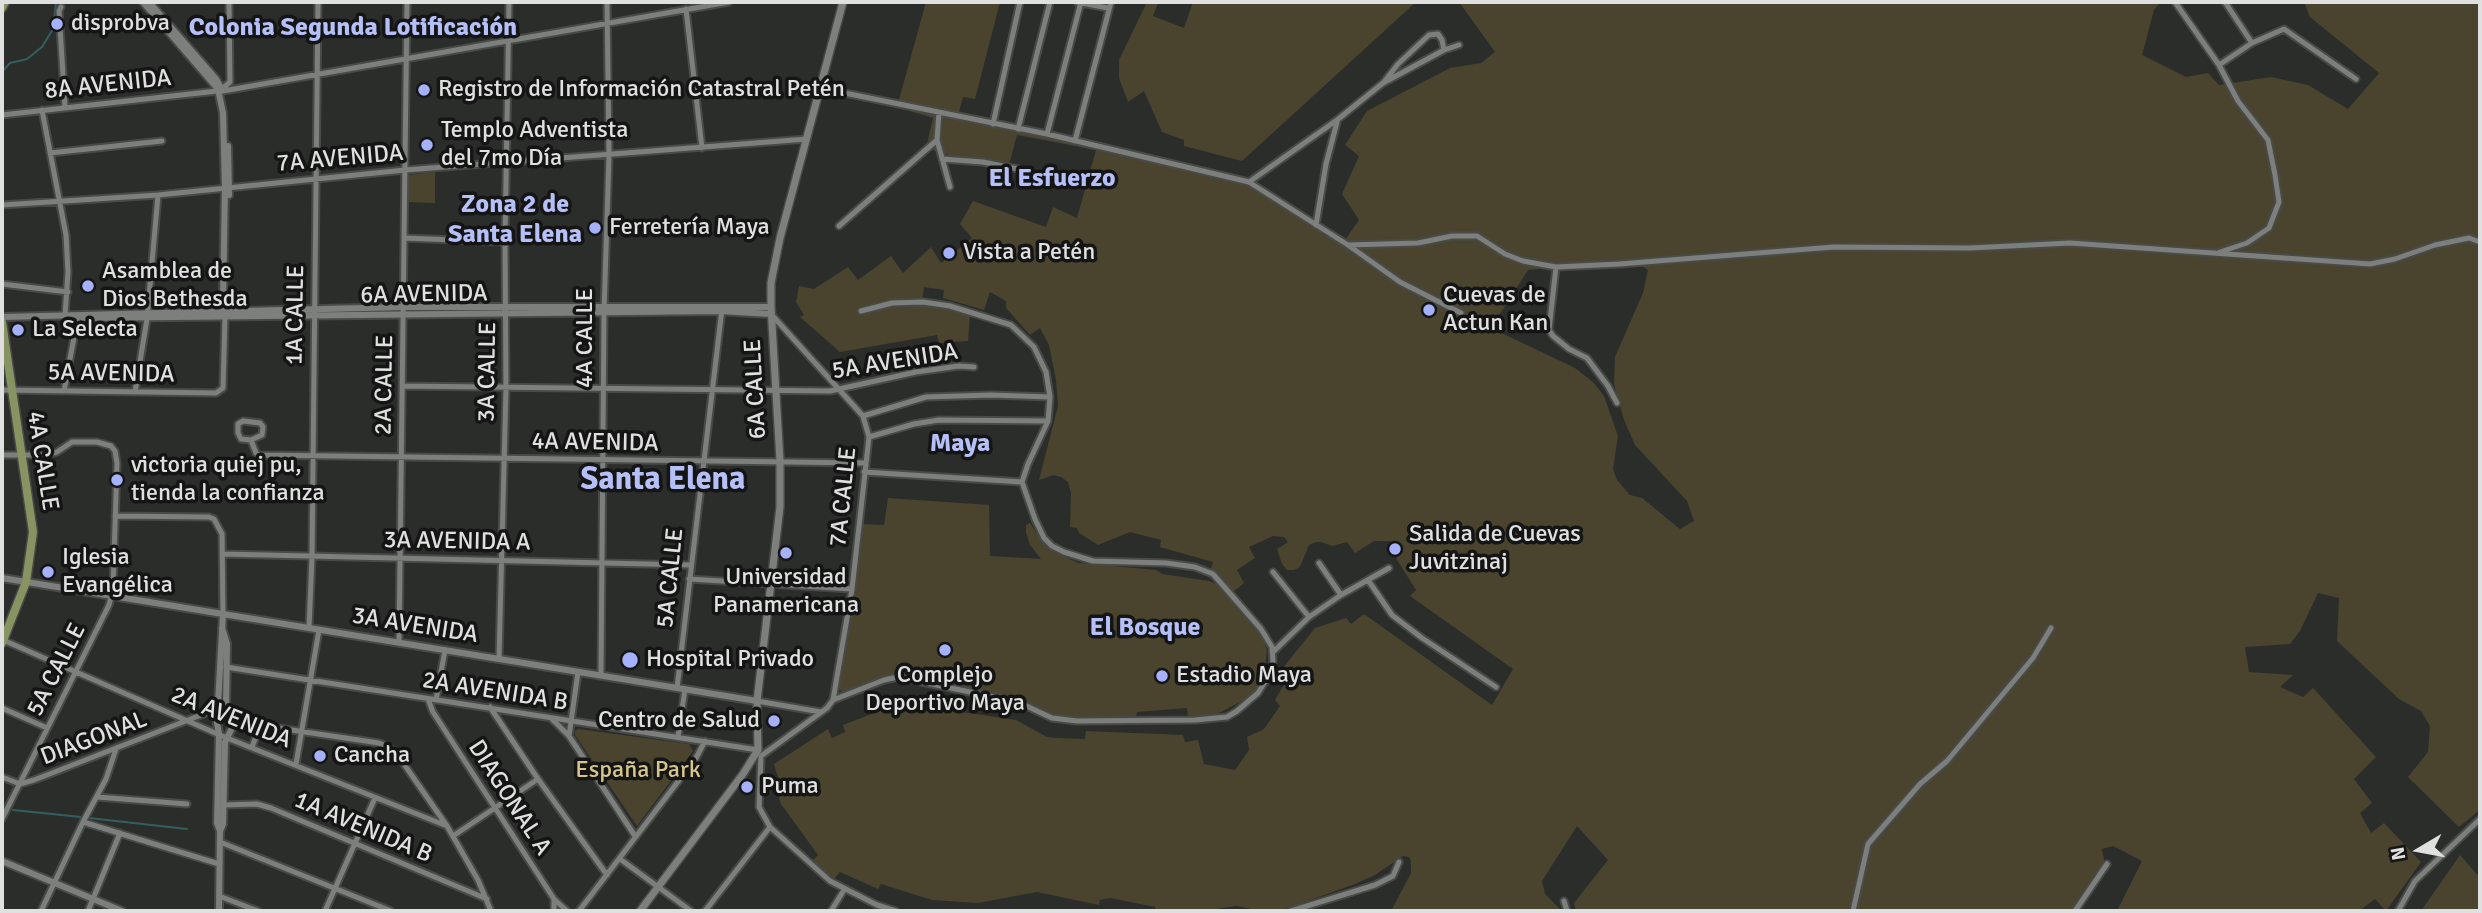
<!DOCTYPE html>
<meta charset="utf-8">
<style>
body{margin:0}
#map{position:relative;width:2482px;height:913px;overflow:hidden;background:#2b2d2b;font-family:Signika,sans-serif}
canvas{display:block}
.frame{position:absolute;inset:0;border:4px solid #dfe0df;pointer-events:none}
.north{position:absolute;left:2384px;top:815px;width:70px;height:70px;-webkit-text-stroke:5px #141514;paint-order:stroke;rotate:260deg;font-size:19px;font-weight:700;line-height:28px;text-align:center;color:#dfe0df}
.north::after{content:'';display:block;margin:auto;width:24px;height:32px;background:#dfe0df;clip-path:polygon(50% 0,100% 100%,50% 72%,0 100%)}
</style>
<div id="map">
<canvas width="2482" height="913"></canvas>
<div class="frame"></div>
<div class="north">N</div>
</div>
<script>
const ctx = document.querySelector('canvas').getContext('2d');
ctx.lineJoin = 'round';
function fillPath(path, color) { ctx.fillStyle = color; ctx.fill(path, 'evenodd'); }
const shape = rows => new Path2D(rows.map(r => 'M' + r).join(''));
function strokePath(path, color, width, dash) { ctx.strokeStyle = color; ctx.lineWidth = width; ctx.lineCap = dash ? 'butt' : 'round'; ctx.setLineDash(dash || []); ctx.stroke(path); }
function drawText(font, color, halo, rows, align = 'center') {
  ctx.font = font + ' Signika,sans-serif'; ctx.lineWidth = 7; ctx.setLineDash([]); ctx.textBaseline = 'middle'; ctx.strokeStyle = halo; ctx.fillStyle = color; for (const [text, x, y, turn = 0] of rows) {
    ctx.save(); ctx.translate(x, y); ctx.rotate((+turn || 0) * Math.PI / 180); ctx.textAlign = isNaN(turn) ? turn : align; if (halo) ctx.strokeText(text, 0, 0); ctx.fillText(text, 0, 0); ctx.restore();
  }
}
fillPath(shape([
 [926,2,1000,2,975,99,963,97,959,112,1241,179,1345,240,1359,220,1342,194,1359,156,1345,145,1367,111,1450,68,1481,63,1495,52,1459,2,2161,2,2154,10,2142,55,2186,77,2208,73,2219,85,2271,77,2308,85,2348,109,2379,73,2310,17,2304,2,2480,2,2480,810,2459,827,2408,777,2428,752,2430,726,2421,711,2399,699,2337,641,2339,598,2318,593,2300,631,2290,644,2245,647,2249,672,2293,675,2280,687,2303,697,2313,688,2376,757,2354,779,2372,803,2360,813,2371,833,2384,823,2421,862,2386,911,2375,899,2359,911,2117,911,2142,861,2113,846,2102,849,2105,865,2077,911,1576,911,1574,903,1608,860,1577,826,1542,881,1545,894,1562,911,1391,911,1411,873,1411,861,1409,857,1403,856,1375,875,1355,884,1280,911,1252,911,1251,909,1236,906,1202,911,1156,911,1155,907,1111,898,1100,900,1099,905,1037,892,978,903,932,900,881,884,878,889,840,872,833,880,811,862,818,855,781,804,779,798,781,788,774,764,828,729,832,738,845,732,843,725,900,703,902,708,917,702,923,712,935,708,1016,720,1047,737,1057,738,1085,739,1086,731,1183,735,1185,742,1198,740,1204,764,1235,770,1249,750,1247,737,1264,729,1280,706,1275,700,1286,681,1278,674,1315,628,1346,618,1351,624,1364,614,1492,705,1513,669,1410,596,1416,590,1396,558,1400,555,1390,541,1374,541,1355,553,1347,542,1332,546,1321,542,1316,542,1309,545,1300,567,1294,570,1287,570,1282,564,1277,549,1288,542,1284,537,1273,536,1249,547,1255,558,1237,570,1244,583,1233,592,1211,569,1213,562,1160,547,1161,540,1130,532,1098,545,1079,533,1077,528,1070,527,1071,493,1068,482,1061,477,1054,475,1039,480,1058,406,1056,380,1049,345,1040,328,1030,335,1006,308,1006,301,990,292,984,310,943,298,944,290,924,287,922,301,970,314,968,341,939,343,937,335,840,352,800,317,804,315,796,302,799,286,814,289,848,267,858,280,891,256,903,273,931,247,941,263,972,238,960,224,973,201,1046,227,1053,207,1077,218,1096,150,1017,135,1007,172,926,148,933,118,897,107],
 [1633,260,1648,270,1643,293,1615,357,1614,384,1624,420,1635,445,1687,501,1694,521,1680,529,1642,498,1630,495,1617,480,1613,469,1618,436,1604,396,1594,383,1575,368,1491,328,1528,270],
 [1147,2,1158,3,1153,16,1184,28,1193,2,1416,2,1242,161,1184,146,1184,140,1162,132,1144,91,1128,102,1119,78,1119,60],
 [435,172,435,203,407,202,408,175],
 [888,498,989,505,990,556,1041,559,1030,545,1026,533,1026,525,1030,523,1041,540,1065,557,1079,563,1156,570,1162,574,1209,581,1218,585,1257,629,1264,641,1267,650,1264,675,1255,691,1244,700,1215,715,1205,717,1188,717,1187,708,1137,712,1136,718,1066,718,1049,715,999,696,901,673,879,678,845,695,839,689,861,524,884,525],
 [578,729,689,744,693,751,637,826,575,735,575,731],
 [2460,855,2480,878,2480,911,2421,911]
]), '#4a442f');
strokePath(shape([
 [2,72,10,63,27,59,42,47,53,29,56,2],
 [13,810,81,817],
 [89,818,187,829]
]), '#335f61', 2);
const minor = shape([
 [1077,2,1108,8],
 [2175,2,2219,65,2238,101,2268,140,2275,175,2279,202,2269,228,2247,243,2220,252],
 [2225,2,2252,43],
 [61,7,59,11,65,107],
 [686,9,702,148],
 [2219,65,2252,43,2284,29,2356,79],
 [1384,82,1398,64,1429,35,1438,34,1442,40,1444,50],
 [820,88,1047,134,1249,182,1348,245,1400,282,1461,313],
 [222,89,230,82,229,2],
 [223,91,729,2],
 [42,110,66,235,68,272,65,316],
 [939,112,937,140,950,187],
 [2,115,217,91],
 [993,124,1020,2],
 [1018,129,1050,2],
 [1047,134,1081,2],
 [1075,141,1111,2],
 [50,153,162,141],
 [942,159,983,162,1018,169],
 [1249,182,1337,120,1383,83,1444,50,1459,45],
 [2,205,158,195,405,170,807,139],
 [1316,225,1326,164,1337,122],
 [839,226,937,140],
 [404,238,505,242],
 [1348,245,1418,243,1452,236,1477,236,1505,254,1523,261,1556,267,1619,264,1834,247,1970,248,2070,243,2370,264,2395,259,2435,245,2469,238,2480,242],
 [1556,267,1549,330,1553,336,1569,349,1587,358,1608,386,1617,403],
 [2,284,68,292],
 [861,311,892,303,923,302,950,306,1011,325,1034,347,1046,372,1050,397,1048,421,1028,464,1022,482],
 [771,314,863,416,869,437,852,589,833,700,827,708,761,756,759,807,770,827,830,881,877,905,896,911],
 [402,386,830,391,916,372,959,366,974,367],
 [2,390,216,393,223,388,225,317],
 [64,391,78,316],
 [135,392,147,319,158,195],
 [863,416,926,397,991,395,1050,397],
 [243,421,260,423,263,427,262,435,251,440,241,439,238,433,238,424,243,421],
 [869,437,914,424,939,420,1048,421],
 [251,440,256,453,259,455,864,463],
 [2,455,46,455,57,452,72,442,97,442,111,446,115,451,117,463,113,589,109,605,2,819],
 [864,472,1022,482],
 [115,516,209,517,214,519,222,534,223,614],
 [223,554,690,565],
 [1319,563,1341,595],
 [1273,572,1309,617],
 [689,579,852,589],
 [1368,580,1392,615,1422,638,1496,687],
 [309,628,312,557,318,2],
 [3,640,222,736,447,826],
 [399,643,407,2],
 [1273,652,1309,617,1341,595,1389,568],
 [499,659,506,388,505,242,509,2],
 [226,667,758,750],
 [601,675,604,312,609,155,607,2],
 [677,688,722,309],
 [428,699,433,712,554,899,567,911],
 [436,700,445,650],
 [833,700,884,680,898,677,1018,702,1052,718,1077,721,1195,720,1227,717,1237,711,1258,693,1271,672,1273,661,1272,647,1261,629,1213,574,1195,567,1166,563,1093,561,1064,552,1052,546,1044,538,1035,519,1022,482],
 [757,701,821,712],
 [490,707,538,779,607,875],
 [2,708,47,728],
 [552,719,569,736,635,836],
 [231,721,379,743,389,747,397,754,447,826,478,880,491,911],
 [569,736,578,672],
 [678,737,685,689],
 [252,747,260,726],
 [296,764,319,630],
 [2,777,20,784,34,780,219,708],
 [97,797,187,804],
 [223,805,257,804,271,808,487,899],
 [83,822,219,864],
 [453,836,538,779],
 [220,842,391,911],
 [620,859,691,911],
 [219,896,258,911],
 [1564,901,1567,911],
 [41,911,83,822,106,779,116,749],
 [88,911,120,833],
 [325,911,375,798],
 [554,911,554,899],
 [579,911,696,758,705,741],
 [705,911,770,827],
 [831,911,844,890],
 [1291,911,1375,885,1393,876,1399,862],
 [1853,911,1868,844,1920,784,1947,761,2033,658,2051,628],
 [2075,911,2107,864],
 [2398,911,2415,881,2480,819]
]);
const tertiary = shape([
 [143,2,218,89],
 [149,2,216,79,221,88],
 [219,94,223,113,225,187,223,302,225,315],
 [228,146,229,195],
 [2,317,404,307,771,307],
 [83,318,721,311,771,314],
 [2,578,757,701],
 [220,831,217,823,219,734,217,723,223,614],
 [2,861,122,911],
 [219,911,220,831,223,824,225,742,232,728,226,708,227,644,222,628]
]);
const secondary = shape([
 [640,911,743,774,758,750,757,701,780,507,780,461,771,307,771,283,780,238,843,2]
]);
const primary = shape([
 [2,8,5,2],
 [2,322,33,532,26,582,2,643]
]);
strokePath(minor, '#484a48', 9);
strokePath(tertiary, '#484a48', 10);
strokePath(secondary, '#484a48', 10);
strokePath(primary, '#484a48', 11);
strokePath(minor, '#7d7f7d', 5);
strokePath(tertiary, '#7d7f7d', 6);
strokePath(secondary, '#7d7f7d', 7);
strokePath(primary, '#879360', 8);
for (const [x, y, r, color] of [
 [57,24,7,"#a6b1fc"],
 [424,90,7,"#a6b1fc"],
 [427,145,7,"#a6b1fc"],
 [595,228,7,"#a6b1fc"],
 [949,253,7,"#a6b1fc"],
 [88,286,7,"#a6b1fc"],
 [1429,310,7,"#a6b1fc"],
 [18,330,7,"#a6b1fc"],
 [117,480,7,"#a6b1fc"],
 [1395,549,7,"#a6b1fc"],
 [786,553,7,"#a6b1fc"],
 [48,572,7,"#a6b1fc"],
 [945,650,7,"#a6b1fc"],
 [630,660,9,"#a6b1fc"],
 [1162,676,7,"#a6b1fc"],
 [774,721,7,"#a6b1fc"],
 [320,756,7,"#a6b1fc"],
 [747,787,7,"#a6b1fc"]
]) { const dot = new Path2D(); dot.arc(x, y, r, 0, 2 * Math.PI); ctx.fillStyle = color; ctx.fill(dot); strokePath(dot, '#141514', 2.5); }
drawText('24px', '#dfe0df', '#141514', [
 ["disprobva",71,24],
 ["Registro de Información Catastral Petén",438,90],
 ["Templo Adventista",441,131],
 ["del 7mo Día",441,159],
 ["Ferretería Maya",609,228],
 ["Vista a Petén",963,253],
 ["Asamblea de",102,272],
 ["Dios Bethesda",102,300],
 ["Cuevas de",1443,296],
 ["Actun Kan",1443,324],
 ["La Selecta",32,330],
 ["victoria quiej pu,",131,466],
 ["tienda la confianza",131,494],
 ["Salida de Cuevas",1409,535],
 ["Juvitzinaj",1409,563],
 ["Iglesia",62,558],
 ["Evangélica",62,586],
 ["Universidad",786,578,"center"],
 ["Panamericana",786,606,"center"],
 ["Hospital Privado",646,660],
 ["Complejo",945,676,"center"],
 ["Deportivo Maya",945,704,"center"],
 ["Estadio Maya",1176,676],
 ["Centro de Salud",760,721,"right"],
 ["Cancha",334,756],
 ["Puma",761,787]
], 'left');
drawText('24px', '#dfe0df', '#141514', [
 ["8A AVENIDA",108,85,-6],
 ["7A AVENIDA",340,159,-5],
 ["6A AVENIDA",424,295,-1],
 ["1A CALLE",296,315,-89],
 ["4A CALLE",586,338,-90],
 ["5A AVENIDA",895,362,-9],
 ["3A CALLE",488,372,-89],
 ["5A AVENIDA",111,374,1],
 ["2A CALLE",385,385,-89],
 ["6A CALLE",756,389,-93],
 ["4A AVENIDA",595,443,1],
 ["4A CALLE",42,461,81],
 ["7A CALLE",844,497,-84],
 ["3A AVENIDA A",457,542,1],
 ["5A CALLE",671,578,-84],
 ["3A AVENIDA",415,626,9],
 ["5A CALLE",57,670,-63],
 ["2A AVENIDA B",495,692,9],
 ["2A AVENIDA",231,718,22],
 ["DIAGONAL",94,739,-21],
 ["DIAGONAL A",509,798,57],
 ["1A AVENIDA B",363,828,23]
]);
drawText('24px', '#d7c68b', '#141514', [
 ["España Park",638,771]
]);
drawText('bold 26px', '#b6c0f8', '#141514', [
 ["Colonia Segunda Lotificación",353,28],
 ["El Esfuerzo",1052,179],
 ["Zona 2 de",515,205],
 ["Santa Elena",515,235],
 ["Maya",960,444],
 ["El Bosque",1145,628]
]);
drawText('bold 32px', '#b6c0f8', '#141514', [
 ["Santa Elena",663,481]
]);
</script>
